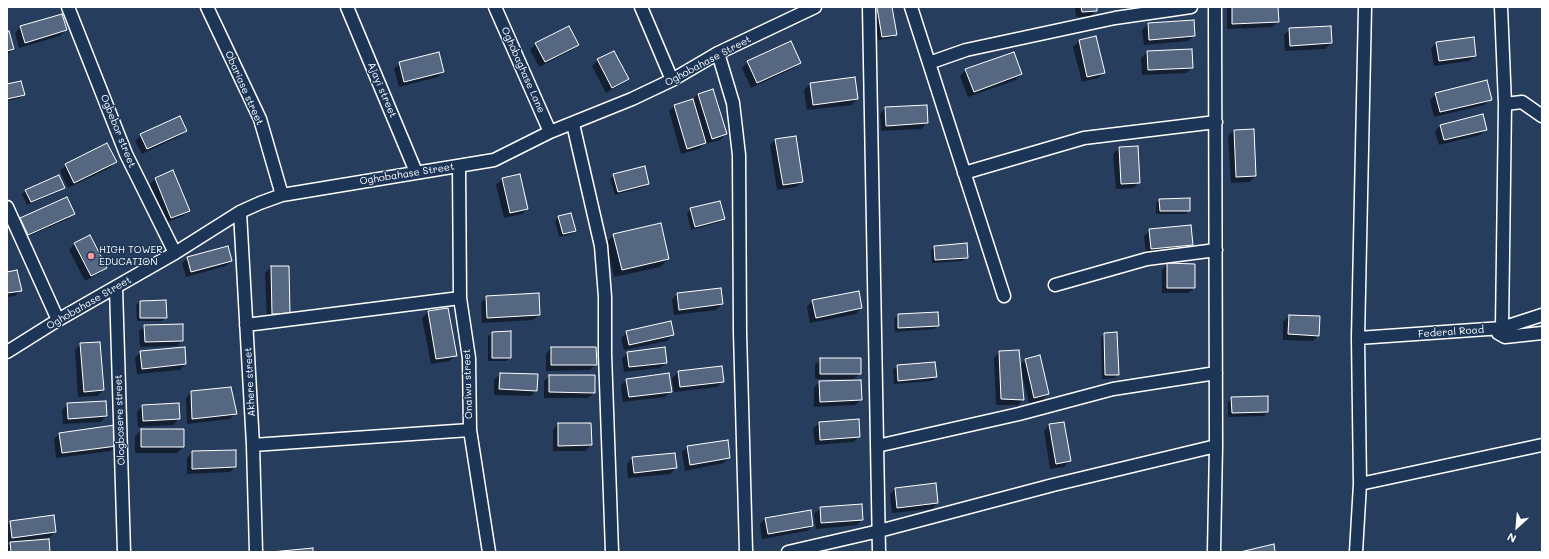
<!DOCTYPE html>
<style>
body{margin:0}
#map{position:relative;width:1549px;height:559px;overflow:hidden;background:#263d5e;font-family:Mali,sans-serif}
canvas{display:block}
.frame{position:absolute;inset:0;border:8px solid #fff;pointer-events:none}
.north{position:absolute;left:1497px;top:507px;width:40px;height:40px;-webkit-text-stroke:3px #1d3557;paint-order:stroke;rotate:206deg;font-size:11px;font-weight:700;line-height:16px;text-align:center;color:#fff}
.north::after{content:'';display:block;margin:auto;width:14px;height:18px;background:#fff;clip-path:polygon(50% 0,100% 100%,50% 72%,0 100%)}
</style>
<div id="map">
<canvas width="1549" height="559"></canvas>
<div class="frame"></div>
<div class="north">N</div>
</div>
<script>
const ctx = document.querySelector('canvas').getContext('2d');
ctx.lineJoin = 'round';
function fillPath(path, color) { ctx.fillStyle = color; ctx.fill(path, 'evenodd'); }
const shape = rows => new Path2D(rows.map(r => 'M' + r).join(''));
function strokePath(path, color, width, dash) { ctx.strokeStyle = color; ctx.lineWidth = width; ctx.lineCap = dash ? 'butt' : 'round'; ctx.setLineDash(dash || []); ctx.stroke(path); }
function drawText(font, color, halo, rows, align = 'center') {
  ctx.font = font + ' Mali,sans-serif'; ctx.lineWidth = 3; ctx.setLineDash([]); ctx.textBaseline = 'middle'; ctx.strokeStyle = halo; ctx.fillStyle = color; for (const [text, x, y, turn = 0] of rows) {
    ctx.save(); ctx.translate(x, y); ctx.rotate((+turn || 0) * Math.PI / 180); ctx.textAlign = isNaN(turn) ? turn : align; if (halo) ctx.strokeText(text, 0, 0); ctx.fillText(text, 0, 0); ctx.restore();
  }
}
fillPath(shape([
 [873,7,891,7,896,34,892,38,878,40],
 [1075,7,1096,7,1096,10,1091,16,1076,17],
 [1227,7,1277,7,1278,22,1272,27,1227,29],
 [1193,21,1194,36,1188,41,1144,45,1142,30,1148,24],
 [20,27,66,30,60,36,19,48,15,33],
 [1290,29,1331,43,1325,49,1285,51,1284,35],
 [7,33,13,49,7,55],
 [1096,38,1104,73,1098,78,1082,82,1073,47,1079,41],
 [1437,43,1475,56,1469,61,1434,66,1431,48],
 [536,44,578,45,572,50,539,67,530,50],
 [1147,52,1192,68,1186,73,1142,75,1141,58],
 [598,60,628,79,622,84,606,93,592,66],
 [748,62,800,63,794,68,751,88,742,68],
 [400,63,443,72,438,77,399,87,394,69],
 [966,70,1021,74,1016,80,968,97,960,76],
 [855,78,857,99,852,105,807,110,804,90,810,84],
 [7,85,24,94,20,98,7,101],
 [698,94,726,134,720,140,706,144,706,142,699,149,681,154,669,111,675,105,692,100],
 [1436,94,1490,99,1485,105,1434,117,1430,100],
 [885,108,927,123,921,129,881,131,880,114],
 [1441,125,1486,129,1480,135,1439,145,1435,131],
 [1234,130,1253,130,1255,176,1250,182,1231,183,1228,136],
 [186,131,180,136,142,154,135,141,141,135],
 [776,139,802,182,796,187,777,190,770,145],
 [1137,147,1139,182,1134,188,1116,189,1113,154,1119,148],
 [115,162,110,168,68,188,60,171,66,165],
 [173,172,188,210,183,216,165,223,150,184,155,179],
 [519,175,527,209,522,214,504,218,496,185,502,179],
 [614,175,648,184,644,187,615,195,610,179],
 [63,187,60,191,27,205,22,194,26,190],
 [1160,200,1189,210,1186,214,1156,214,1156,203],
 [691,209,724,219,720,222,691,230,687,213],
 [73,213,68,219,22,239,15,224,21,219],
 [559,217,575,231,571,234,559,237,555,221],
 [1150,230,1192,245,1186,251,1146,254,1144,236],
 [614,235,668,259,660,267,614,277,606,242],
 [90,236,106,268,100,273,85,281,69,250,74,244],
 [934,247,967,257,963,261,932,263,931,250],
 [188,258,231,261,226,266,186,277,182,263],
 [1167,264,1194,288,1188,293,1162,293,1162,270],
 [271,267,289,314,267,320,265,273],
 [7,273,20,290,15,296,7,297],
 [677,294,722,304,716,310,674,315,672,300],
 [486,297,539,315,533,320,482,323,481,303],
 [812,301,861,308,856,314,810,323,807,307],
 [140,302,166,317,162,321,137,321,136,305],
 [448,309,456,355,450,361,431,364,422,318,428,312],
 [898,315,938,326,934,329,895,332,894,319],
 [1289,316,1318,335,1313,341,1283,340,1283,322],
 [145,326,182,341,177,346,140,347,139,331],
 [627,332,673,335,667,341,624,350,621,338],
 [492,333,510,358,506,361,488,361,488,336],
 [1105,334,1118,375,1114,378,1102,379,1101,337],
 [80,344,103,390,98,396,78,397,75,350],
 [184,348,185,364,180,370,137,374,135,358,141,352],
 [551,348,596,364,590,370,546,371,546,354],
 [999,352,1020,365,1026,360,1048,394,1042,400,1029,403,1022,375,1021,375,1023,400,1018,405,996,405,994,358],
 [628,353,666,363,660,368,624,372,622,358],
 [821,359,860,373,854,379,815,379,815,365],
 [934,363,936,377,932,381,894,384,893,370,897,366],
 [721,367,723,381,717,387,674,392,672,378,678,372],
 [500,374,536,390,531,396,494,395,494,380],
 [550,376,594,393,588,398,544,398,544,381],
 [627,380,670,391,665,397,623,402,621,385],
 [819,382,861,400,855,405,814,407,814,388],
 [191,392,236,413,230,419,187,424,186,398],
 [1232,398,1267,412,1264,416,1228,417,1228,402],
 [68,404,106,416,101,422,63,424,62,410],
 [142,406,179,419,173,425,138,427,137,412],
 [819,423,859,436,854,442,815,445,813,429],
 [558,424,590,424,591,445,585,451,553,451,553,430],
 [1049,425,1069,461,1064,467,1050,469,1044,431],
 [141,430,183,430,183,447,177,453,135,453,135,436],
 [59,434,116,445,111,451,56,458,54,439],
 [687,447,729,458,724,463,685,471,682,452],
 [192,452,235,467,230,472,187,474,187,458],
 [632,458,676,468,670,474,628,478,627,464],
 [935,484,937,503,932,509,892,513,890,494,895,489],
 [861,505,862,520,857,525,816,529,814,514,820,508],
 [765,519,812,526,807,531,762,539,760,524],
 [11,522,55,532,50,537,36,539,36,541,49,552,7,552,7,546,11,542,7,543,7,525]
]), '#0007');
const building = shape([
 [877,7,892,7,897,35,882,37,877,7],
 [1081,7,1097,7,1097,11,1082,12,1081,7],
 [1232,7,1278,7,1279,22,1232,24,1232,7],
 [62,14,67,30,25,43,20,26,62,14],
 [1194,20,1195,36,1149,40,1148,23,1194,20],
 [569,26,579,45,545,62,535,43,569,26],
 [1331,26,1332,43,1290,46,1289,28,1331,26],
 [9,31,14,49,7,51,7,32,9,31],
 [1096,36,1105,73,1087,77,1079,40,1096,36],
 [1474,37,1476,56,1439,61,1436,42,1474,37],
 [791,41,801,63,757,83,747,61,791,41],
 [1192,49,1193,68,1148,70,1147,51,1192,49],
 [614,51,629,79,612,88,597,59,614,51],
 [439,52,444,72,404,82,399,62,439,52],
 [1014,52,1022,74,974,92,965,69,1014,52],
 [855,77,858,99,813,105,810,83,855,77],
 [1487,80,1492,100,1440,112,1435,93,1487,80],
 [21,81,25,95,7,99,7,84,21,81],
 [713,89,727,134,712,139,698,94,713,89],
 [693,99,706,143,687,149,674,105,693,99],
 [927,105,928,123,886,126,885,107,927,105],
 [1483,114,1487,130,1444,140,1440,125,1483,114],
 [180,116,187,131,147,149,140,134,180,116],
 [1254,129,1256,176,1236,177,1234,130,1254,129],
 [796,136,803,182,783,185,775,139,796,136],
 [107,143,117,162,74,183,65,164,107,143],
 [1138,146,1140,183,1121,184,1119,147,1138,146],
 [645,166,649,184,618,192,613,174,645,166],
 [173,170,190,211,171,218,155,178,173,170],
 [520,174,528,209,510,213,502,178,520,174],
 [59,175,65,188,31,202,25,190,59,175],
 [67,197,75,214,28,235,20,218,67,197],
 [1190,198,1190,211,1160,211,1159,199,1190,198],
 [720,201,725,219,695,227,690,208,720,201],
 [571,213,576,231,563,234,558,216,571,213],
 [661,223,669,259,622,270,613,234,661,223],
 [1191,225,1193,245,1151,249,1149,229,1191,225],
 [90,235,107,268,91,276,74,243,90,235],
 [967,243,968,258,935,260,934,246,967,243],
 [228,246,232,261,191,272,187,257,228,246],
 [1167,263,1195,264,1195,288,1167,288,1167,263],
 [271,266,289,266,290,314,272,314,271,266],
 [17,270,22,291,7,293,7,272,17,270],
 [721,288,723,304,679,310,677,293,721,288],
 [859,291,862,308,816,318,812,300,859,291],
 [539,293,540,315,487,318,486,296,539,293],
 [166,300,167,318,140,318,140,301,166,300],
 [448,308,457,356,436,359,428,311,448,308],
 [938,312,939,326,898,328,898,314,938,312],
 [1289,315,1320,316,1319,336,1288,334,1289,315],
 [671,321,674,335,629,345,626,331,671,321],
 [183,324,183,341,145,342,144,325,183,324],
 [511,331,511,358,492,358,492,332,511,331],
 [1117,332,1119,375,1105,375,1104,333,1117,332],
 [100,342,104,390,84,392,80,343,100,342],
 [185,347,186,364,142,369,140,351,185,347],
 [551,347,596,347,597,365,551,365,551,347],
 [665,347,667,363,629,367,627,352,665,347],
 [1019,350,1024,400,1001,399,999,351,1019,350],
 [1040,355,1049,394,1034,398,1025,359,1040,355],
 [820,358,861,358,861,374,820,374,820,358],
 [935,362,937,377,898,381,897,365,935,362],
 [722,366,724,382,680,387,678,371,722,366],
 [500,373,538,374,537,391,499,389,500,373],
 [669,373,672,392,629,397,626,379,669,373],
 [549,375,595,375,595,393,549,392,549,375],
 [861,380,862,400,820,402,819,381,861,380],
 [231,387,237,414,192,419,191,391,231,387],
 [1268,396,1268,412,1232,413,1231,397,1268,396],
 [106,401,107,416,68,419,67,403,106,401],
 [179,403,180,419,143,421,142,405,179,403],
 [859,419,860,437,820,440,819,422,859,419],
 [1064,422,1071,461,1056,464,1049,424,1064,422],
 [558,423,591,423,592,445,558,446,558,423],
 [115,425,117,446,62,453,59,433,115,425],
 [141,429,184,429,184,447,141,447,141,429],
 [728,440,730,458,690,465,687,446,728,440],
 [236,450,236,467,192,469,192,451,236,450],
 [675,453,677,468,634,473,632,457,675,453],
 [936,483,938,503,897,508,895,488,936,483],
 [862,504,863,520,821,523,820,507,862,504],
 [811,510,813,526,768,534,765,518,811,510],
 [54,515,56,532,12,538,10,521,54,515],
 [49,539,50,552,11,552,10,542,49,539],
 [1274,544,1275,552,1240,552,1274,544],
 [313,548,313,552,271,552,313,548]
]);
fillPath(building, '#556781');
strokePath(building, '#fff', 1);
const minor = shape([
 [68,7,126,154,175,253],
 [207,7,260,119,282,195],
 [347,7,416,172],
 [495,7,550,132],
 [641,7,672,80],
 [869,7,879,552],
 [911,7,1004,296],
 [1501,7,1505,104,1502,328,1505,337],
 [718,53,733,103,739,155,740,332,746,552],
 [929,63,966,50,1115,18,1191,7],
 [1505,104,1522,102,1542,116],
 [573,124,601,246,605,297,605,354,612,552],
 [459,166,460,298,469,358,470,430,489,552],
 [964,173,1084,138,1216,122],
 [7,207,58,320],
 [240,212,253,445,256,552],
 [1055,285,1147,259,1216,250],
 [116,288,124,552],
 [246,325,460,298],
 [1498,333,1505,337,1542,333],
 [1358,338,1502,328,1542,315],
 [7,352,58,320,175,253,240,212,260,203,282,195,494,160,550,132,632,99,672,80,718,53,815,7],
 [253,445,470,430],
 [877,446,1019,414,1113,389,1216,373],
 [1360,484,1542,445],
 [788,552,879,531,1053,485,1216,446],
 [1214,552,1216,446,1215,7],
 [1356,552,1360,484,1358,338,1365,7]
]);
strokePath(minor, '#fff', 15);
strokePath(minor, '#1d3557', 12);
for (const [x, y, r, color] of [
 [91,256,4,"#ff9aa2"]
]) { const dot = new Path2D(); dot.arc(x, y, r, 0, 2 * Math.PI); ctx.fillStyle = color; ctx.fill(dot); strokePath(dot, '#1d3557', 1.5); }
drawText('10px', '#fff', '#1d3557', [
 ["Oghobahase Street",708,61,-28],
 ["Oghobaghase Lane",523,70,66],
 ["Obariase street",244,88,66],
 ["Ajayi street",382,90,67],
 ["Ogbebor street",118,131,68],
 ["Oghobahase Street",407,174,-9],
 ["Oghobahase Street",89,303,-30],
 ["Federal Road",1451,332,-4],
 ["Akhere street",250,382,-93],
 ["Onaiwu street",468,384,-92],
 ["Ologbosere street",120,420,-92]
]);
drawText('10px', '#fff', '#1d3557', [
 ["HIGH TOWER",99,250],
 ["EDUCATION",99,262]
], 'left');
</script>
